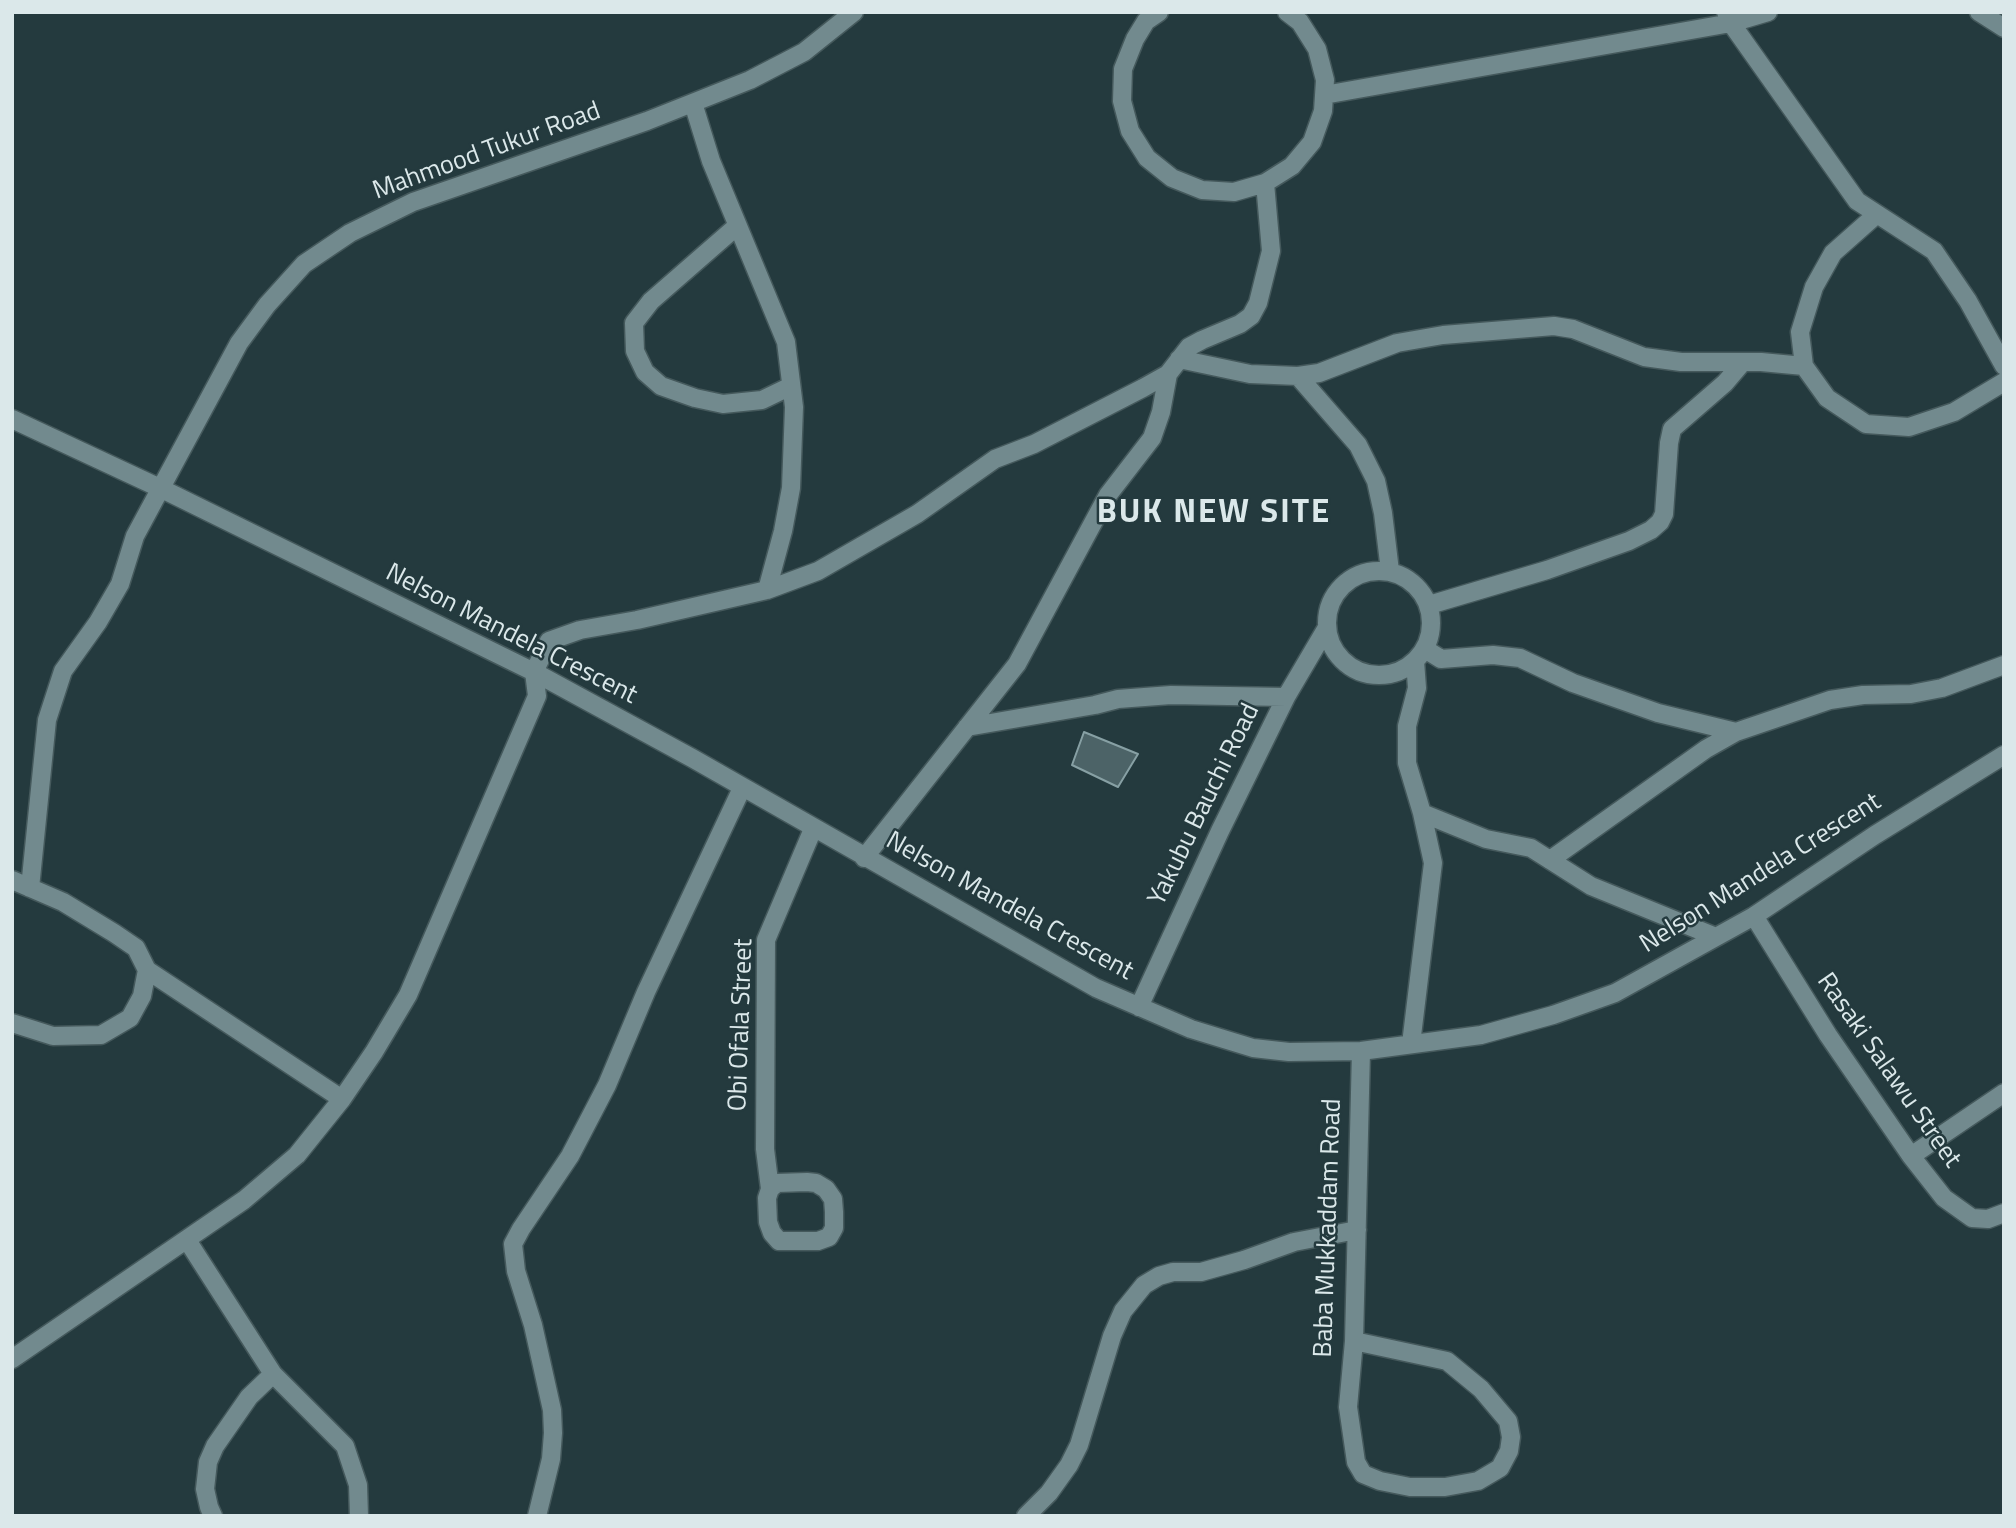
<!DOCTYPE html>
<style>
body{margin:0}
#map{position:relative;width:2016px;height:1528px;overflow:hidden;background:#243a3e;font-family:"Titillium Web",sans-serif}
canvas{display:block}
.frame{position:absolute;inset:0;border:14px solid #dbe8ea;pointer-events:none}
</style>
<div id="map">
<canvas width="2016" height="1528"></canvas>
<div class="frame"></div>
</div>
<script>
const ctx = document.querySelector('canvas').getContext('2d');
ctx.lineJoin = 'round';
function fillPath(path, color) { ctx.fillStyle = color; ctx.fill(path, 'evenodd'); }
const shape = rows => new Path2D(rows.map(r => 'M' + r).join(''));
function strokePath(path, color, width, dash) { ctx.strokeStyle = color; ctx.lineWidth = width; ctx.lineCap = dash ? 'butt' : 'round'; ctx.setLineDash(dash || []); ctx.stroke(path); }
function drawText(font, color, halo, rows, align = 'center') {
  ctx.font = font + ' "Titillium Web",sans-serif'; ctx.lineWidth = 5; ctx.setLineDash([]); ctx.textBaseline = 'middle'; ctx.strokeStyle = halo; ctx.fillStyle = color; for (const [text, x, y, turn = 0] of rows) {
    ctx.save(); ctx.translate(x, y); ctx.rotate((+turn || 0) * Math.PI / 180); ctx.textAlign = isNaN(turn) ? turn : align; if (halo) ctx.strokeText(text, 0, 0); ctx.fillText(text, 0, 0); ctx.restore();
  }
}
const building = shape([
 [1084,732,1138,754,1118,787,1072,765,1084,732]
]);
fillPath(building, '#4c6367');
strokePath(building, '#87a0a4', 2);
const minor = shape([
 [1159,12,1146,21,1135,39,1123,69,1122,101,1130,131,1147,158,1172,178,1202,190,1234,192,1265,183,1292,166,1312,142,1323,111,1325,80,1317,49,1300,22,1287,12],
 [1726,12,1731,23,1857,201,1934,251,1968,301,2004,366],
 [1979,12,2004,28],
 [1324,95,1731,23,1768,12],
 [693,103,711,161,786,342,794,407,791,488,783,531,767,590],
 [1877,214,1833,253,1814,287,1800,332,1804,366,1827,398,1866,424,1909,427,1954,412,2004,382],
 [737,226,651,301,634,323,635,351,645,372,661,386,695,398,723,404,762,400,791,386],
 [1179,359,1250,374,1298,376,1319,373,1397,343,1443,335,1554,326,1573,329,1644,357,1681,362,1761,362,1804,366],
 [1298,376,1358,445,1376,481,1383,513,1390,571],
 [12,419,162,489,534,672,692,758,1096,988,1191,1029,1253,1048,1289,1052,1361,1051,1481,1035,1553,1015,1615,993,1754,916,1875,835,2004,755],
 '1327 623a52 52 0 1 1 104 0a52 52 0 1 1-104 0Z',
 [1429,605,1547,570,1629,541,1651,530,1660,522,1664,514,1669,443,1672,429,1725,383,1742,363],
 [1425,649,1441,659,1493,655,1520,658,1573,683,1658,713,1736,732],
 [967,727,1095,705,1118,699,1171,695,1286,697],
 [1422,813,1486,839,1531,848,1591,886,1716,937],
 [864,858,1017,664,1108,495,1152,438,1161,412,1168,374],
 [1550,860,1706,749,1736,732,1830,700,1863,695,1911,694,1942,688,2004,665],
 [12,880,63,902,114,933,136,948,147,970,342,1099],
 [30,888,47,720,63,671,98,622,120,584,135,536,239,343,267,305,304,264,350,233,413,202,647,121,750,80,804,52,854,12],
 [1754,916,1828,1035,1911,1156,1944,1198,1972,1218,1988,1219,2004,1213],
 [1139,1007,1220,831,1286,697,1326,629],
 [12,1023,53,1036,101,1035,130,1018,142,996,147,970],
 [1411,1044,1433,863,1422,813,1407,763,1407,726,1417,688,1415,661],
 [1911,1156,2004,1093],
 [770,1189,777,1183,807,1182,816,1183,826,1189,833,1199,834,1212,834,1228,829,1237,818,1241,779,1241,772,1233,768,1222,767,1198,770,1189,765,1149,766,940,813,829],
 [187,1240,273,1374,345,1446,358,1485,359,1516],
 [1354,1341,1447,1361,1481,1389,1508,1421,1511,1437,1509,1451,1500,1468,1478,1481,1445,1487,1410,1487,1380,1481,1363,1474,1356,1462,1348,1407,1354,1341,1361,1051],
 [12,1359,244,1200,297,1155,342,1099,374,1052,408,995,537,696,534,672,549,641,580,630,637,620,767,590,818,571,917,514,995,459,1034,444,1143,388,1168,374,1189,347,1202,340,1240,324,1251,316,1258,303,1271,251,1265,183],
 [213,1516,209,1507,205,1489,208,1462,215,1446,249,1397,273,1374],
 [537,1516,551,1459,553,1433,552,1410,533,1325,516,1271,513,1244,521,1229,570,1156,607,1085,646,992,742,788],
 [1026,1516,1049,1493,1069,1465,1079,1445,1112,1336,1123,1311,1144,1285,1159,1276,1173,1272,1201,1272,1244,1260,1294,1242,1357,1230]
]);
strokePath(minor, '#45595c', 21);
strokePath(minor, '#728a8e', 18);
drawText('26px', '#dbe8ea', '#243a3e', [
 ["Mahmood Tukur Road",487,152,-20],
 ["Nelson Mandela Crescent",511,635,27],
 ["Yakubu Bauchi Road",1205,805,-64],
 ["Nelson Mandela Crescent",1761,874,-32],
 ["Nelson Mandela Crescent",1009,907,29],
 ["Obi Ofala Street",742,1025,-88],
 ["Rasaki Salawu Street",1888,1071,55],
 ["Baba Mukkaddam Road",1329,1228,-88]
]);
ctx.letterSpacing = '2px';
drawText('bold 33px', '#dbe8ea', '#243a3e', [
 ["BUK NEW SITE",1214,514]
]);
ctx.letterSpacing = '0px';
</script>
